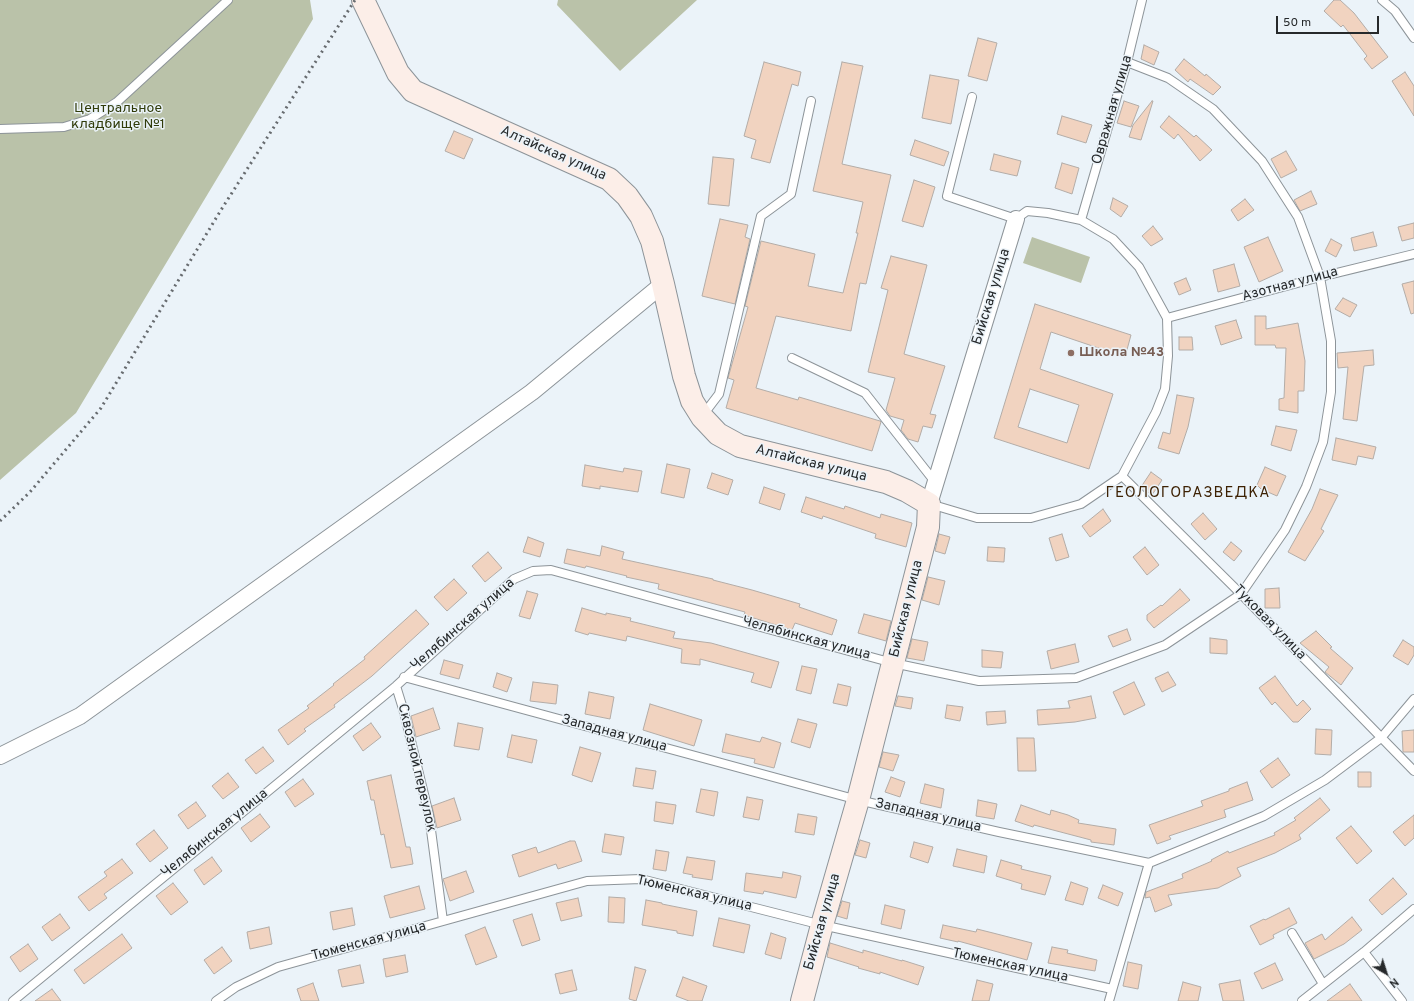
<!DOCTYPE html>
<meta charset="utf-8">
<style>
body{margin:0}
#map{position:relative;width:1414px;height:1001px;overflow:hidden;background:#ebf3f9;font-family:Overpass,sans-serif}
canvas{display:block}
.north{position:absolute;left:1366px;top:953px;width:40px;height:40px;-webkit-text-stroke:3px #ebf3f9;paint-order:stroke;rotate:141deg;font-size:11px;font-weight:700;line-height:16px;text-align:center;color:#26292b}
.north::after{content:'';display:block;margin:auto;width:14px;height:18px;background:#26292b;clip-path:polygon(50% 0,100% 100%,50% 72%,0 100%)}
.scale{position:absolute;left:1276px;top:16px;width:103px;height:18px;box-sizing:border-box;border:2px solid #26292b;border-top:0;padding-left:5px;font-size:12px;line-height:14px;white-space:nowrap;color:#26292b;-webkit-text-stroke:3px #ebf3f9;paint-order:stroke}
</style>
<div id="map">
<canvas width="1414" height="1001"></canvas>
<div class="north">N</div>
<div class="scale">50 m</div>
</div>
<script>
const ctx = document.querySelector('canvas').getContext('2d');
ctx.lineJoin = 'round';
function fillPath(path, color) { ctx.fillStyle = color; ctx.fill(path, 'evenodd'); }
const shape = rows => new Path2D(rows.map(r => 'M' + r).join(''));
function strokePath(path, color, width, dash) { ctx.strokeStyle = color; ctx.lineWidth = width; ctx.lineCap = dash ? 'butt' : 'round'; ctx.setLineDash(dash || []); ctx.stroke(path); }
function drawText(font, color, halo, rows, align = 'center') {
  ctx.font = font + ' Overpass,sans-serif'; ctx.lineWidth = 3; ctx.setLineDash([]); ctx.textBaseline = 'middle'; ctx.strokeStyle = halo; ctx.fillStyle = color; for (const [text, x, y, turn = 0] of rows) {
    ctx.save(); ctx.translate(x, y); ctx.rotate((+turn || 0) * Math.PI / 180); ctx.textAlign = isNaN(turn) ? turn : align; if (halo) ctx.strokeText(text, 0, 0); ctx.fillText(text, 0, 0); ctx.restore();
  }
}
fillPath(shape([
 [0,0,310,0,313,19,76,413,0,480],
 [558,0,697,0,620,71,557,5],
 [1032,237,1090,257,1081,283,1023,263]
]), '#bac2a9');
const building = shape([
 [1334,0,1340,0,1354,13,1388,57,1372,69,1364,59,1367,56,1343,25,1341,27,1324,11,1334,0],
 [978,38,997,43,987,81,968,76,978,38],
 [1144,45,1159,52,1154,65,1141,59,1144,45],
 [1184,59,1205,76,1206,74,1221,87,1213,95,1190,79,1188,82,1175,70,1184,59],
 [764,62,801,72,798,86,792,84,770,163,751,158,756,140,744,136,764,62],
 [842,62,863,66,842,164,891,175,866,284,860,283,851,331,776,316,756,388,798,400,799,397,880,421,881,422,872,451,726,408,734,380,728,378,748,307,745,306,761,241,815,254,808,286,843,293,858,233,856,233,863,202,813,191,842,62],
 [1405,72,1414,86,1414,116,1392,81,1405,72],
 [930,75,959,80,951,124,922,118,930,75],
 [1124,101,1139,106,1131,127,1117,123,1124,101],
 [1152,101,1153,101,1141,140,1129,137,1133,125,1152,101],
 [1062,116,1092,125,1086,143,1057,134,1062,116],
 [1169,116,1194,137,1196,135,1212,150,1200,161,1178,134,1174,139,1160,127,1169,116],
 [454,131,473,139,464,159,445,151,454,131],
 [915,140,949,152,944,166,910,155,915,140],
 [1286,151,1297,170,1281,178,1271,159,1286,151],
 [994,154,1021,161,1017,176,990,170,994,154],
 [713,157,734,159,729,206,708,204,713,157],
 [1062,163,1079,168,1072,194,1055,188,1062,163],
 [914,180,935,187,923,227,902,221,914,180],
 [1311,191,1317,204,1300,211,1294,200,1311,191],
 [1113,198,1128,206,1121,217,1110,209,1113,198],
 [1245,199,1254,210,1238,221,1231,210,1245,199],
 [720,219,748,225,745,237,750,239,735,304,702,296,720,219],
 [1414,223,1414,238,1402,241,1398,227,1414,223],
 [1153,226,1163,239,1151,246,1142,236,1153,226],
 [1373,232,1377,246,1354,251,1351,238,1373,232],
 [1268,237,1283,271,1259,282,1244,247,1268,237],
 [1331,239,1342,245,1336,257,1325,251,1331,239],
 [891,256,927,265,904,354,945,366,930,414,936,415,932,428,923,426,918,442,908,439,901,430,904,420,890,416,886,410,895,378,868,372,888,290,881,288,891,256],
 [1234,264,1240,286,1218,292,1213,270,1234,264],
 [1186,278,1191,290,1179,295,1174,283,1186,278],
 [1414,281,1414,313,1411,314,1402,284,1414,281],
 [1343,298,1357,305,1350,317,1335,309,1343,298],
 [1035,304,1131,335,1125,357,1051,332,1040,369,1113,394,1089,469,994,438,1035,304],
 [1030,389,1079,405,1067,443,1018,427,1030,389],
 [1255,316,1266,316,1266,329,1298,323,1305,361,1304,391,1298,391,1298,413,1279,410,1279,399,1284,398,1286,348,1276,348,1275,345,1255,345,1255,316],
 [1236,320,1242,338,1221,345,1215,326,1236,320],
 [1179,337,1192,337,1193,350,1179,350,1179,337],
 [1373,350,1374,365,1364,366,1357,421,1343,419,1348,367,1338,368,1337,353,1373,350],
 [1177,395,1194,398,1188,427,1179,454,1158,448,1163,432,1170,434,1177,395],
 [1276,426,1297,430,1291,451,1271,445,1276,426],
 [1336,438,1376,447,1373,459,1358,456,1356,465,1332,460,1336,438],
 [667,464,690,469,684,498,661,493,667,464],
 [585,465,623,472,624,468,642,471,638,492,600,486,600,489,582,486,585,465],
 [1265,467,1286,476,1277,496,1261,489,1257,485,1265,467],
 [1151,472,1162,480,1152,495,1141,487,1151,472],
 [712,473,733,480,728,495,707,488,712,473],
 [764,487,785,494,780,510,759,503,764,487],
 [1320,489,1338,495,1321,529,1324,531,1305,561,1288,552,1312,509,1320,489],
 [806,497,844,509,845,506,880,518,881,514,912,523,906,547,875,538,876,534,823,516,822,519,801,512,806,497],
 [1103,509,1111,521,1090,537,1082,526,1103,509],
 [1203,513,1217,529,1205,540,1191,524,1203,513],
 [939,534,950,537,945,554,935,551,939,534],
 [1062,534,1069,557,1056,561,1049,538,1062,534],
 [528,537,544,543,540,557,523,552,528,537],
 [1231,542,1242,551,1234,561,1223,552,1231,542],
 [602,546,624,552,622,559,713,579,713,580,752,590,800,604,799,607,837,620,832,635,795,623,792,630,744,615,745,612,658,589,659,584,626,577,627,576,586,566,585,568,564,563,567,549,600,556,602,546],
 [988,547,1005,548,1004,562,987,561,988,547],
 [1145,547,1159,565,1147,575,1133,557,1145,547],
 [488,552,502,568,485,582,472,566,488,552],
 [928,577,945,581,939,605,922,600,928,577],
 [454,579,467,593,447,611,434,597,454,579],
 [1279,588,1280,608,1265,608,1265,589,1279,588],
 [1180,589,1190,600,1154,628,1147,620,1147,615,1161,605,1162,606,1180,589],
 [527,591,538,594,530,619,519,616,527,591],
 [582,608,606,615,606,613,631,618,630,621,675,632,673,638,711,643,779,662,771,688,751,682,754,673,700,659,700,665,681,663,682,649,627,636,626,641,589,633,588,635,575,631,582,608],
 [416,610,429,624,372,676,334,705,335,707,304,729,306,731,288,745,278,730,309,708,307,706,334,685,333,684,365,659,364,657,416,610],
 [864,614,891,621,886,641,858,633,864,614],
 [1127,629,1131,640,1113,647,1108,636,1127,629],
 [1316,631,1332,647,1330,648,1353,668,1341,685,1325,672,1329,667,1300,643,1316,631],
 [1210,638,1227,640,1227,654,1210,653,1210,638],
 [912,639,928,642,924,661,907,658,912,639],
 [1403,640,1414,647,1414,655,1408,665,1393,656,1403,640],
 [1075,644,1079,662,1051,669,1047,651,1075,644],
 [982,650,1003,652,1001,668,982,667,982,650],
 [444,660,463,665,459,679,440,674,444,660],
 [802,666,817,669,811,694,796,690,802,666],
 [1168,672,1176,685,1162,692,1155,678,1168,672],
 [497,673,512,678,507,692,493,687,497,673],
 [1275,676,1297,706,1303,700,1311,709,1298,722,1293,722,1275,702,1272,705,1259,688,1275,676],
 [533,682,558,685,556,704,530,701,533,682],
 [1134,682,1145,705,1124,715,1113,692,1134,682],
 [838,684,851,687,847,706,833,703,838,684],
 [589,692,614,697,610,719,585,714,589,692],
 [898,696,913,698,911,709,895,706,898,696],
 [1091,696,1096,718,1075,722,1038,725,1037,710,1070,708,1068,701,1091,696],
 [650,704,702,720,694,746,643,730,650,704],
 [947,705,963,707,960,721,945,718,947,705],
 [433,708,440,729,416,737,411,716,433,708],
 [1005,711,1006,723,987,725,986,712,1005,711],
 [798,719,817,724,810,748,791,742,798,719],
 [371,723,381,737,363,751,353,736,371,723],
 [458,723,483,728,479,750,454,746,458,723],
 [1316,729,1332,730,1331,755,1315,754,1316,729],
 [1414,730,1414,752,1403,752,1402,731,1414,730],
 [726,734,760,742,762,737,781,743,774,768,754,763,755,759,722,752,726,734],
 [512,735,537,740,532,763,507,757,512,735],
 [1017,738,1034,738,1036,771,1018,771,1017,738],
 [263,747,274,761,256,774,245,760,263,747],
 [580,747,601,753,592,782,572,775,580,747],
 [883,752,899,755,893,771,879,767,883,752],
 [1278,758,1290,775,1272,788,1260,771,1278,758],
 [636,768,656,771,653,789,633,786,636,768],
 [1358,772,1371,772,1371,787,1358,787,1358,772],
 [228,773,239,787,223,799,212,786,228,773],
 [391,775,406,847,410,847,413,864,391,868,384,834,381,835,374,800,371,800,367,781,391,775],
 [891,777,905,782,900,797,885,792,891,777],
 [303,779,314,794,295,807,285,792,303,779],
 [1247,782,1253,800,1224,810,1226,817,1169,836,1171,839,1157,844,1149,825,1203,806,1201,801,1229,791,1229,789,1247,782],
 [925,784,944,789,941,808,920,803,925,784],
 [701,789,718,792,714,816,696,812,701,789],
 [747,797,763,800,759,820,743,817,747,797],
 [454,798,461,820,437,828,432,806,454,798],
 [1320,798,1330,810,1299,835,1301,839,1275,853,1237,868,1241,876,1218,888,1168,895,1172,905,1155,912,1150,897,1145,898,1146,892,1183,878,1182,874,1212,861,1211,860,1228,851,1229,853,1275,835,1274,833,1296,820,1294,818,1320,798],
 [978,800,997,804,994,819,976,816,978,800],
 [196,802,206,816,188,829,178,815,196,802],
 [656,802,676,805,673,824,654,821,656,802],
 [1021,805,1050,815,1051,810,1068,815,1079,820,1078,823,1116,829,1114,845,1091,842,1091,840,1034,825,1033,827,1015,821,1021,805],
 [260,814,270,827,251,842,241,828,260,814],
 [798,814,817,817,814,835,795,832,798,814],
 [1414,815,1414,838,1405,846,1393,832,1414,815],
 [1351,826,1372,851,1357,864,1336,838,1351,826],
 [154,830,168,848,150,862,136,844,154,830],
 [605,834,624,837,621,855,602,852,605,834],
 [860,840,870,843,866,858,855,855,860,840],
 [570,841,575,841,582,861,558,869,556,864,519,877,512,855,536,847,538,853,570,841],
 [914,842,933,847,928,863,910,857,914,842],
 [957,849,987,856,984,873,953,866,957,849],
 [656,850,669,852,666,871,653,869,656,850],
 [212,857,222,871,204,885,194,870,212,857],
 [687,857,715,861,712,880,692,877,693,875,683,873,687,857],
 [122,859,133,873,104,894,107,898,89,911,78,897,107,876,104,872,122,859],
 [1001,860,1022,866,1021,869,1051,876,1045,895,1021,889,1022,884,996,876,1001,860],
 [466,871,474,892,450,901,443,879,466,871],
 [783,872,801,876,796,898,764,891,763,894,744,891,746,873,782,878,783,872],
 [1393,878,1407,894,1382,915,1369,900,1393,878],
 [1071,882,1088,888,1083,905,1065,900,1071,882],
 [173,883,188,902,171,915,156,896,173,883],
 [1103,885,1123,893,1118,906,1098,898,1103,885],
 [419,886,425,909,390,918,384,896,419,886],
 [609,897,625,898,624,923,608,922,609,897],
 [578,898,582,916,561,921,556,903,578,898],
 [646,900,662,903,662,904,697,911,693,936,677,933,677,931,642,925,646,900],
 [842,901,850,903,847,919,837,916,842,901],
 [885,905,905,910,901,929,881,924,885,905],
 [352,908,355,925,333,930,330,912,352,908],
 [1289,908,1297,923,1273,935,1274,938,1260,945,1250,926,1264,919,1265,920,1289,908],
 [60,914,70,928,52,941,42,927,60,914],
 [532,914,540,940,522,946,513,920,532,914],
 [1352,917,1362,930,1344,944,1314,959,1305,943,1322,934,1325,940,1352,917],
 [719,918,750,925,744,953,713,946,719,918],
 [943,925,976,932,977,929,993,933,1032,943,1027,960,958,941,958,942,940,938,943,925],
 [269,927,272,944,250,949,247,932,269,927],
 [485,927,497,957,476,965,465,935,485,927],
 [771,933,786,938,781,959,765,954,771,933],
 [122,934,132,948,84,984,74,970,122,934],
 [830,943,863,953,863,950,902,961,902,960,924,967,918,985,880,972,880,974,858,968,859,967,827,957,830,943],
 [28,944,38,959,20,972,10,957,28,944],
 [222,947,232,961,214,974,204,960,222,947],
 [1052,947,1068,950,1067,953,1097,960,1095,971,1048,963,1052,947],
 [405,955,408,972,386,977,383,959,405,955],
 [1128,962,1142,965,1138,989,1123,986,1128,962],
 [1275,963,1283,980,1262,989,1254,973,1275,963],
 [360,965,364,983,342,987,338,970,360,965],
 [635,967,646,970,636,1001,629,999,635,967],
 [572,970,577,990,560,994,555,974,572,970],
 [683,977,707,986,702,1001,689,1001,676,996,683,977],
 [977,980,993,984,989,1001,972,1001,977,980],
 [1240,980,1244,1001,1223,1001,1219,984,1240,980],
 [1183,982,1201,987,1198,1001,1178,1001,1183,982],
 [313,983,319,1001,301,1001,297,989,313,983],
 [1350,984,1362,1001,1327,1001,1350,984],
 [52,989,61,1001,35,1001,52,989]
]);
fillPath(building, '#f1d3c0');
strokePath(building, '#b3aca7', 1);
const lane = shape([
 [1382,0,1395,11,1414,38],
 [0,129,64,127,90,119,117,102,228,0],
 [1081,220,1127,62,1142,0],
 [1167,318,1320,277,1414,254],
 [792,358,865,393,935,482],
 [703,415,719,394,761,216,791,194,811,101],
 [1122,476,1241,594,1414,771],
 [930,504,977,518,1031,518,1081,504,1122,476,1156,412,1165,389,1168,356,1167,318,1139,267,1113,239,1081,220,1048,213,1027,211,1016,219,947,196,972,97],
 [404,677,858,800,999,832,1149,863,1264,816,1325,780,1381,738,1414,699],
 [396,686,404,712,429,815,443,921],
 [1292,933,1323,984],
 [1364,952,1402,1001],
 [13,1001,396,686,514,579,533,571,551,570,893,663,979,681,1076,678,1165,645,1241,594,1285,530,1306,487,1323,442,1331,392,1331,341,1320,277,1298,217,1262,161,1213,109,1168,78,1127,62],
 [216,1001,236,987,278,967,587,881,641,879,822,925,1112,989],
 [1109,1001,1149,863],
 [1302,1001,1364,952,1414,909]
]);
const street = shape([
 [929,504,1016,219],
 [0,756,80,716,532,392,663,284]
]);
const secondary = shape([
 [363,0,398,73,413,91,609,179,627,196,641,216,652,241,663,284,684,376,692,401,702,417,718,434,740,446,886,482,907,491,929,504,928,527,893,663,858,800,822,925,802,1001]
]);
strokePath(lane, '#8d9499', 10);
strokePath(street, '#8d9499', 18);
strokePath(secondary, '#8d9499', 24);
strokePath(lane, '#fff', 8);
strokePath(street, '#fff', 16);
strokePath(secondary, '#fceee8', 22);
strokePath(shape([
 [0,521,30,492,101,408,221,210,355,0]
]), '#676b6f', 3, [2, 4]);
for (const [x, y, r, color] of [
 [1071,353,4,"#8d6e63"]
]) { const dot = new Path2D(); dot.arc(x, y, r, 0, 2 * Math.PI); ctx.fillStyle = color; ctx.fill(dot); strokePath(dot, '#ebf3f9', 1.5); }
drawText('14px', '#303b09', '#ebf3f9', [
 ["Центральное",118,109],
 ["кладбище №1",118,125]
]);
drawText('14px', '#26292b', '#ebf3f9', [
 ["Овражная улица",1113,110,-74],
 ["Алтайская улица",553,154,24],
 ["Азотная улица",1290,285,-15],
 ["Бийская улица",992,297,-73],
 ["Алтайская улица",811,464,14],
 ["Бийская улица",907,609,-76],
 ["Туковая улица",1269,623,46],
 ["Челябинская улица",463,625,-41],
 ["Челябинская улица",806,639,15],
 ["Западная улица",614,734,15],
 ["Сквозной переулок",416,768,77],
 ["Западная улица",928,816,13],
 ["Челябинская улица",215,834,-39],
 ["Тюменская улица",694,894,13],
 ["Бийская улица",823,922,-74],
 ["Тюменская улица",369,942,-15],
 ["Тюменская улица",1010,966,12]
]);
drawText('bold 14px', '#785e54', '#ebf3f9', [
 ["Школа №43",1079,353]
], 'left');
ctx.letterSpacing = '1px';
drawText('15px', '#3d2103', '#ebf3f9', [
 ["ГЕОЛОГОРАЗВЕДКА",1188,494]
]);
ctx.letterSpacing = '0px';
</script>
